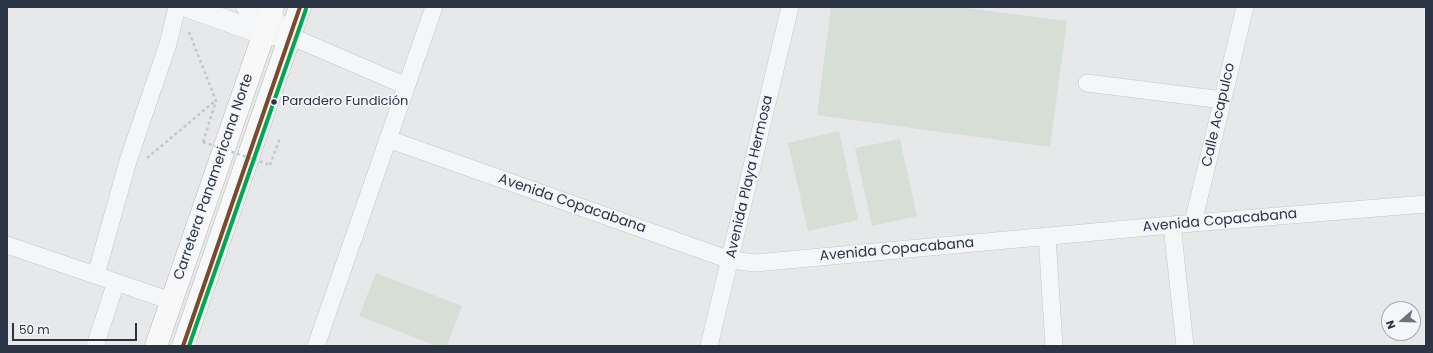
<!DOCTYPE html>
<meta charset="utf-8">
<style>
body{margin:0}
#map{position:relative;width:1433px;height:353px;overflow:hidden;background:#e6e8ea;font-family:Poppins,sans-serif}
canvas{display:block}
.frame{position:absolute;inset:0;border:8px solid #2b3445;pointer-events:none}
.north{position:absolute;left:1381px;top:301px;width:40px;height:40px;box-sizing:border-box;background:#f4f6f9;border:1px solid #a4a8b1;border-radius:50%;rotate:250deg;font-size:11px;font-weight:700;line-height:16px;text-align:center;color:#2b3445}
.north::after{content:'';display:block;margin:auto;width:14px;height:18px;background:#6c737f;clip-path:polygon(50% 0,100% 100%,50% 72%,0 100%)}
.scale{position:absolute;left:12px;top:323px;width:125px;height:18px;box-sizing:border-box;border:2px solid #2b3445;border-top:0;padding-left:5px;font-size:12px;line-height:14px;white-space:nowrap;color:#2b3445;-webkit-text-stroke:3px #f4f6f9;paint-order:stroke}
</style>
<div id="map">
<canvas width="1433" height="353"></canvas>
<div class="frame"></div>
<div class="north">N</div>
<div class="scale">50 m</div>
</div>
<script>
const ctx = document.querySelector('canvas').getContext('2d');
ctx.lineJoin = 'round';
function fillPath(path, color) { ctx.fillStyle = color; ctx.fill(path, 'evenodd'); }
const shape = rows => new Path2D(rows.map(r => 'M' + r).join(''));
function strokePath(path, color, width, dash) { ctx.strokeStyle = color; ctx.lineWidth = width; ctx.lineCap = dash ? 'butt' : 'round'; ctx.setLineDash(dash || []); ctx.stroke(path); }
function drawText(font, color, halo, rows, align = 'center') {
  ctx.font = font + ' Poppins,sans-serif'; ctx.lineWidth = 3.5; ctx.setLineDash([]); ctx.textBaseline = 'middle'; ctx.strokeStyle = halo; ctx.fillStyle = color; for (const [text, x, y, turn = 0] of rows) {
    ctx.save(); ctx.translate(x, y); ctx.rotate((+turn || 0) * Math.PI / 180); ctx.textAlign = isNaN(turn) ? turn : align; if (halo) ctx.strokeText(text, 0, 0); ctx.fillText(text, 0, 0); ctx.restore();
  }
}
fillPath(shape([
 [831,7,959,7,1067,21,1050,147,817,115],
 [839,131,858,220,808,231,788,143],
 [900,139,917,216,872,226,855,148],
 [376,273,462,306,447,346,437,346,359,316]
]), '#d6ded6');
const minor = shape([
 [290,36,406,86],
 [1087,83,1223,100],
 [388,139,730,260,755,263,1193,223,1426,204],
 [1193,223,1245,7],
 [1172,225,1185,346],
 [1047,236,1054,346],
 [7,245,171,301],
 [96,275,128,161,168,44,177,7],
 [95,346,116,282],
 [316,346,434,7],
 [709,346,790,7]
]);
const tertiary = shape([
 [188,7,264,34,290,36],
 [247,7,270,16,282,29]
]);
const trunk = shape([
 [156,346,273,7],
 [183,346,300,7]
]);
strokePath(minor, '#c4c6c8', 18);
strokePath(tertiary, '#c4c6c8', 22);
strokePath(trunk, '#b8bbbf', 23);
strokePath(shape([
 [189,32,216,101,203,142],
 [147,158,215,101],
 [270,165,280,138]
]), '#c5c6ca', 2.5, [3, 3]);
strokePath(minor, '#f5f6f7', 17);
strokePath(tertiary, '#f5f6f7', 21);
strokePath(trunk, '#f8f8f8', 22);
strokePath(shape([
 [203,142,270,165]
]), '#c5c6ca', 2.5, [3, 3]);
strokePath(shape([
 [183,346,300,7]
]), '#7a4b2a', 4);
strokePath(shape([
 [189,346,306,9]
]), '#00a651', 4);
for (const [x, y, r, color] of [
 [274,102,3.5,"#2b3445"]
]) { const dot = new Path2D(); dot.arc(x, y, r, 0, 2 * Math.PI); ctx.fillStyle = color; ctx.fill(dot); strokePath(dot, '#f4f6f9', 1.5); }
drawText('13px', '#2b3445', '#f4f6f9', [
 ["Paradero Fundición",282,102]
], 'left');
drawText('14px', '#2b3445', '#f4f6f9', [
 ["Calle Acapulco",1219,115,-77],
 ["Carretera Panamericana Norte",214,177,-71],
 ["Avenida Playa Hermosa",750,177,-77],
 ["Avenida Copacabana",572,204,19],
 ["Avenida Copacabana",1220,221,-5],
 ["Avenida Copacabana",897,250,-5]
]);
</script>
